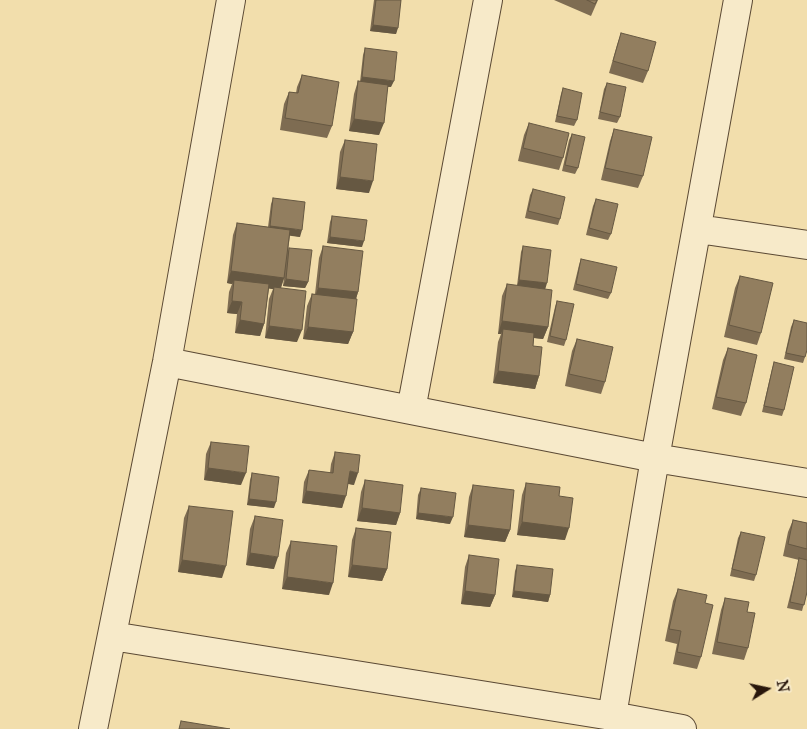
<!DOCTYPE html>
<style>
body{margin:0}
#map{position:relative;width:807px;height:729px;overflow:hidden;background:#f2deac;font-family:"IM FELL Great Primer",serif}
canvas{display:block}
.north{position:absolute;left:742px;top:664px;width:50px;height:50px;-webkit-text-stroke:4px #f7eac9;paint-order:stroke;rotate:80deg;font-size:14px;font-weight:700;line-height:20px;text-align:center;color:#29170c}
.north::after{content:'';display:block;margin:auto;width:18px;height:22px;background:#29170c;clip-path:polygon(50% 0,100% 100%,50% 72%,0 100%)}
</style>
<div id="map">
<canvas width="807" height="729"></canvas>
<div class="north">N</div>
</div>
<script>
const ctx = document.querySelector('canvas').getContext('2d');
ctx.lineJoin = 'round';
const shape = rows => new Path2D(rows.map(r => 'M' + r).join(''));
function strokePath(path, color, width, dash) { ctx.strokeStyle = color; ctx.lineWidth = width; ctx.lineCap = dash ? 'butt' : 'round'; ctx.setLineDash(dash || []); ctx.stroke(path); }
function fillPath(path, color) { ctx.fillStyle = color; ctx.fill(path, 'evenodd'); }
const minor = shape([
 [698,229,807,245],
 [167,362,655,458,807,483],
 [411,410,488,0],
 [112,636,612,716,682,729],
 [612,716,655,458,738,0],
 [93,729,167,362,231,0]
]);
strokePath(minor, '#5b4934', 30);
strokePath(minor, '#f7eac9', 28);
fillPath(shape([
 [374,0,401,0,396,34,370,31],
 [554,0,598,0,591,16],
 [621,33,648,71,643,83,609,73,617,45],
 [365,48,391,87,388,87,379,135,349,131,354,94,358,81,360,82,363,55],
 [302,75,332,126,327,138,280,130,284,104,289,92,296,93,297,87],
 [607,83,620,117,617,123,598,119,604,89],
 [563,88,577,120,574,126,555,122,561,94],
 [529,123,563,158,559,170,518,161,524,135],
 [614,129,643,176,638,188,601,180,610,141],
 [572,134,578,168,575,174,562,171,569,140],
 [345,140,369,193,336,189,340,152],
 [533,189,560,219,558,225,525,218,530,195],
 [273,198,300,237,290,235,288,251,289,248,308,282,305,288,283,286,284,278,281,288,297,342,265,338,269,299,273,289,269,288,264,324,260,336,235,333,237,314,227,313,229,292,232,284,227,283,233,235,237,223,268,227,271,204],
 [596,199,611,234,608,240,586,235,593,206],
 [332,216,362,247,327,243,330,222],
 [323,246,358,292,356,299,353,332,348,344,303,339,307,306,312,294,315,294,319,258],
 [523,246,545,289,548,327,543,339,534,338,533,346,539,376,535,389,493,383,498,342,501,334,498,334,502,296,507,284,517,286,521,252],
 [581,259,611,293,608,299,573,290,579,265],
 [740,276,761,333,757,345,724,337,735,288],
 [557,301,566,340,564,346,547,342,555,307],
 [794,320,805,357,803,363,784,359,791,327],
 [577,339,605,382,601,394,565,386,572,351],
 [728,348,746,403,741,416,712,409,723,360],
 [774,362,784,410,782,416,762,412,772,369],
 [211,442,241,485,204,480,206,454],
 [335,452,354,485,348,484,342,508,302,503,304,482,309,470,330,473,331,464],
 [252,473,274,508,247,505,250,480],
 [365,480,400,513,396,525,357,521,361,492],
 [526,483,559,496,565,540,517,535,522,495],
 [473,485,510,530,505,542,464,537,469,497],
 [421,488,450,524,416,519,418,495],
 [189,506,222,578,178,572,184,518],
 [255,516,274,569,246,565,250,529],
 [793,520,807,523,807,592,802,611,787,608,799,560,783,556,788,532],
 [356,528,387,569,382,581,348,577,352,540],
 [741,532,756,575,754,581,730,576,738,538],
 [291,541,329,595,282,589,286,553],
 [469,555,495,595,490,607,461,604,465,567],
 [517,565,550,595,548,602,512,597,515,571],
 [678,589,705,603,701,657,697,669,673,664,677,644,665,641,673,601],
 [725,598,747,612,748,648,744,660,712,654,721,610]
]), '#7e6c52');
fillPath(shape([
 [373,25,398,28,396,34,370,31],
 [362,77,394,81,391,87,360,83],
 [354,119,384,123,379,135,349,131],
 [340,177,373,181,369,193,336,189],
 [270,226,302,230,300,237,268,233],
 [330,237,364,241,362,247,327,243],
 [231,271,284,278,280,290,233,284,234,280,232,284,227,283],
 [286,279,308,282,305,288,283,286],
 [519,280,547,283,545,290,517,286],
 [318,288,358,292,354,305,314,300],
 [232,301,242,302,237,314,227,313],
 [240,320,264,324,260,336,235,333],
 [502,321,548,327,543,339,502,334,503,329,501,334,498,334],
 [269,326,302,330,297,342,265,338],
 [308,327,353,332,348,344,303,339],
 [498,371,539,376,535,389,493,383],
 [208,468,246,473,241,485,204,480],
 [350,471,358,473,354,485,345,483],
 [306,491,346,496,342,508,302,503],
 [249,499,276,502,274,508,247,505],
 [362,508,400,513,396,525,357,521],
 [418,513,453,517,450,524,416,519],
 [522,522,569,528,565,540,517,535],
 [468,525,510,530,505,542,464,537],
 [250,553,278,557,274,569,246,565],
 [182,560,226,566,222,578,178,572],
 [352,565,387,569,382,581,348,577],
 [287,577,333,583,329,595,282,589],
 [465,591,495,595,490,607,461,604],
 [514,591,550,595,548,602,512,597]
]), '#665842');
const building = shape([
 [376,0,401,0,398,28,373,25,376,0],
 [587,0,597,0,595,4,587,0],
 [621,33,656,42,648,71,613,61,621,33],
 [365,48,397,52,394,81,362,77,365,48],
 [302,75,339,82,332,126,285,118,289,92,298,93,302,75],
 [358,81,388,85,384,123,354,119,358,81],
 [607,83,626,87,620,117,600,112,607,83],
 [563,88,582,93,577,120,557,116,563,88],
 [529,123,569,133,563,158,523,148,529,123],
 [614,129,652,137,643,176,605,168,614,129],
 [572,134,585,137,578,168,565,165,572,134],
 [345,140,377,144,373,181,340,177,345,140],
 [533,189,565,197,560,219,528,211,533,189],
 [273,198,305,202,302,230,270,226,273,198],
 [596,199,618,204,611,234,589,228,596,199],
 [332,216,367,220,364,241,330,237,332,216],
 [237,223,290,230,284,278,231,271,237,223],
 [323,246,363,251,358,292,318,288,323,246],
 [523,246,551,250,547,283,519,280,523,246],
 [289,248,312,250,308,282,286,279,289,248],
 [581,259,617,267,611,293,576,284,581,259],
 [740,276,773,283,761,333,729,325,740,276],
 [234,280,269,284,264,324,240,320,242,302,232,301,234,280],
 [507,284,552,290,548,327,502,321,507,284],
 [274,287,306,291,302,330,269,326,274,287],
 [312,294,357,299,353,332,308,327,312,294],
 [557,301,574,304,566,340,550,336,557,301],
 [794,320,807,323,807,350,805,357,786,353,794,320],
 [503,329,534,333,533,346,542,347,539,376,498,371,503,329],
 [577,339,613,347,605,382,569,374,577,339],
 [728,348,757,355,746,403,716,397,728,348],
 [774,362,794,367,784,410,764,406,774,362],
 [211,442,249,446,246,473,208,468,211,442],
 [335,452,360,455,358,473,350,471,346,496,306,491,309,470,333,473,335,452],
 [252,473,279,477,276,502,249,499,252,473],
 [365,480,403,485,400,513,362,508,365,480],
 [526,483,560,487,559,496,573,498,569,528,522,522,526,483],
 [473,485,514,490,510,530,468,525,473,485],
 [421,488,456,493,453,517,418,513,421,488],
 [189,506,233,511,226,566,182,560,189,506],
 [255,516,283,520,278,557,250,553,255,516],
 [793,520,807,523,807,549,788,544,793,520],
 [356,528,391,532,387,569,352,565,356,528],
 [741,532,765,537,756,575,732,569,741,532],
 [291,541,337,546,333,583,287,577,291,541],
 [469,555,499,559,495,595,465,591,469,555],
 [799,558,807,560,807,592,804,605,790,602,799,558],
 [517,565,553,569,550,595,514,591,517,565],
 [678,589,707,595,705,603,713,605,701,657,677,652,681,631,669,629,678,589],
 [725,598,749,602,747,612,755,613,748,648,717,642,725,598],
 [181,721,230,729,179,729,181,721]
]);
fillPath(building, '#927e5f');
strokePath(building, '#665842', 1);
</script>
